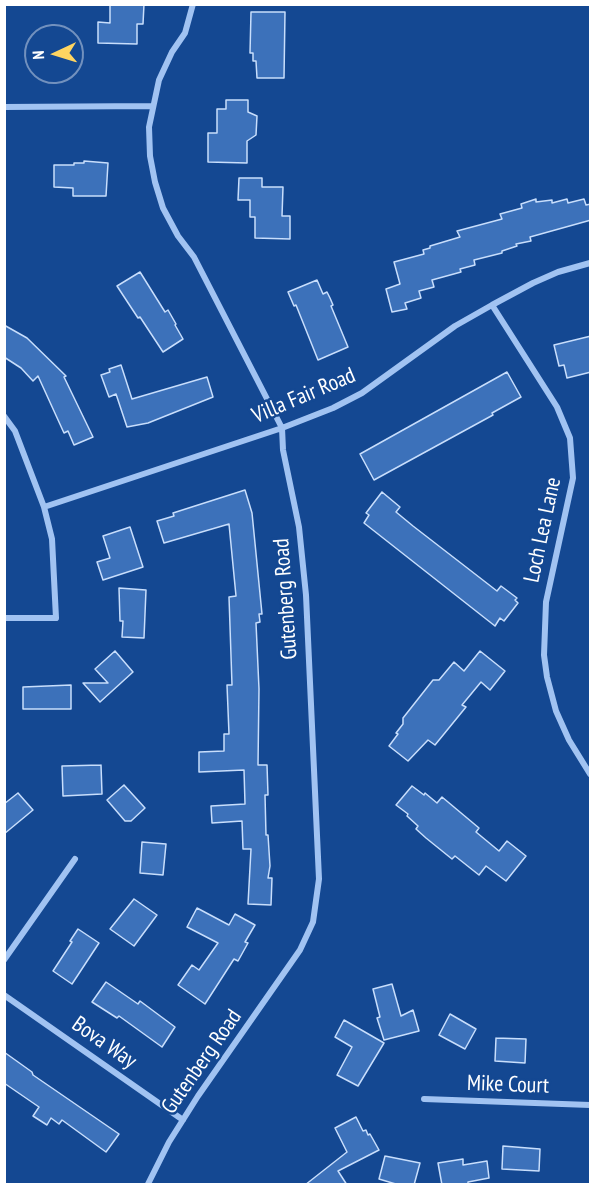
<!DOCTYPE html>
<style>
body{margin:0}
#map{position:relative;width:595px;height:1189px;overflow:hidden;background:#144892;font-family:"PT Sans Narrow",sans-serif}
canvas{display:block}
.frame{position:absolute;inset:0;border:6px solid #fff;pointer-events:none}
.north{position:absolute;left:24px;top:24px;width:60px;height:60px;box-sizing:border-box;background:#144892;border:2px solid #7291be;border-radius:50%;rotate:266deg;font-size:16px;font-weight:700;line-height:24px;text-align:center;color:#fff}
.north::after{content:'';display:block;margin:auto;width:21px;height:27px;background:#ffd561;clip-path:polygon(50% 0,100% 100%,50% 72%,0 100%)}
</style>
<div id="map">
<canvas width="595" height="1189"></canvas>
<div class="frame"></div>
<div class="north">N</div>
</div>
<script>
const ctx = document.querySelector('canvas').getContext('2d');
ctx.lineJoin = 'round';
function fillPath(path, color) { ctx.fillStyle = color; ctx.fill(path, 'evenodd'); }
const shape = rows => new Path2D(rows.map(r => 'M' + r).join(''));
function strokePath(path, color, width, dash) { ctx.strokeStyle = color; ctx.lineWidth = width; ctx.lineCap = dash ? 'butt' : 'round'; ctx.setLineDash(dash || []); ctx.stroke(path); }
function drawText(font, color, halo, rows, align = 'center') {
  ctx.font = font + ' "PT Sans Narrow",sans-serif'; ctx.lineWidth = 5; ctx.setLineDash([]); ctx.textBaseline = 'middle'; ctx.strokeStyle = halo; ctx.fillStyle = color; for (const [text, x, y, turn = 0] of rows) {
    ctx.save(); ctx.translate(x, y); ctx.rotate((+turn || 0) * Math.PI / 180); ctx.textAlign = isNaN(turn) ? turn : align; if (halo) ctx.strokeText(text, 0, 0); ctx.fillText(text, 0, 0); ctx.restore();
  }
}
const building = shape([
 [110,4,144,4,143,24,137,24,137,44,98,43,98,22,110,23,110,4],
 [251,12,285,12,284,78,257,78,256,61,253,61,253,53,250,53,251,12],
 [226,100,248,100,248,112,257,116,256,135,247,141,247,163,208,162,208,133,217,133,217,109,226,109,226,100],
 [84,161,108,163,106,196,73,196,73,188,54,187,54,165,74,165,74,163,84,163,84,161],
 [239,178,262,178,262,187,283,187,282,216,290,216,290,239,255,238,255,217,250,217,250,200,238,200,239,178],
 [536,199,536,202,552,200,552,203,567,199,568,203,584,199,586,205,591,204,591,220,530,237,531,241,516,244,517,246,502,251,502,253,474,260,475,265,460,269,461,272,432,280,434,287,419,291,421,298,405,303,407,309,392,312,386,289,400,284,394,262,424,254,423,250,430,248,430,246,460,237,457,231,502,219,500,214,522,208,521,204,536,199],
 [140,272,165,312,168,310,176,324,175,325,183,339,163,352,140,317,138,318,117,286,140,272],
 [317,280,323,294,327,292,330,298,333,305,331,306,348,347,318,360,296,305,294,306,288,292,317,280],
 [4,325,27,338,66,376,64,377,93,437,74,445,68,431,64,433,38,376,33,381,21,368,4,357,4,325],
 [591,336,591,372,567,378,564,365,559,366,554,345,591,336],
 [121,365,132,399,207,377,213,397,148,423,127,427,116,394,109,397,101,375,110,372,109,369,121,365],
 [507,372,521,397,492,413,493,415,374,480,360,454,507,372],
 [245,490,252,513,262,614,259,614,260,622,256,623,259,689,258,765,267,765,268,795,265,795,266,835,268,835,270,866,268,878,272,878,271,905,248,904,251,849,243,849,242,821,212,823,211,806,245,804,244,770,199,772,199,752,224,751,224,734,229,734,227,685,232,685,229,597,236,596,229,524,164,543,157,521,174,516,173,513,245,490],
 [382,492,400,507,396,512,413,526,497,591,501,586,517,598,515,600,518,603,504,621,500,618,495,626,364,523,369,515,366,513,382,492],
 [130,527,143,567,103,580,97,562,110,558,103,536,130,527],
 [119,588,146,590,144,638,122,637,123,621,120,621,119,588],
 [115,651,133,672,100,702,83,683,108,683,95,669,115,651],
 [480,651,505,671,490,690,481,682,462,705,466,707,435,745,428,740,408,761,389,746,398,734,396,733,403,724,403,718,433,680,439,680,454,662,464,671,480,651],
 [71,685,71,709,23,709,23,687,71,685],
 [101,765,102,794,63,796,62,766,101,765],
 [124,785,145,808,131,821,125,821,107,800,124,785],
 [412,786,424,795,425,793,437,803,442,797,479,828,476,832,499,851,507,841,526,856,506,881,486,866,479,875,455,856,452,859,426,838,416,829,418,826,407,816,408,814,396,805,412,786],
 [18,793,33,810,4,834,4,804,18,793],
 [142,842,166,844,163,875,140,873,142,842],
 [134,899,157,915,134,946,110,929,134,899],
 [197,908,229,925,235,914,255,925,245,942,248,943,238,961,234,959,205,1004,178,985,192,965,199,970,218,943,187,927,197,908],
 [78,929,99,943,72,984,53,971,72,942,70,941,78,929],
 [106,982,138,1004,140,1001,175,1027,162,1047,119,1016,117,1018,92,1002,106,982],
 [392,984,401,1016,413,1010,419,1031,384,1040,377,1018,380,1017,373,989,392,984],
 [450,1014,476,1029,465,1049,439,1035,450,1014],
 [344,1020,384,1043,358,1086,337,1075,352,1047,335,1037,344,1020],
 [496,1038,526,1039,525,1063,495,1061,496,1038],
 [4,1052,32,1072,33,1075,119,1134,106,1152,62,1120,59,1124,51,1118,47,1125,33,1116,39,1107,4,1083,4,1052],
 [356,1117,363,1131,366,1130,368,1135,370,1134,379,1150,338,1171,347,1185,305,1185,347,1152,335,1128,356,1117],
 [503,1146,540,1149,539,1171,502,1169,503,1146],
 [385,1156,420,1163,414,1185,399,1185,379,1179,385,1156],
 [463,1159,463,1165,487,1161,489,1178,468,1182,468,1185,442,1185,438,1163,463,1159]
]);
fillPath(building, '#3c71ba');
strokePath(building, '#c8defc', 1.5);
strokePath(shape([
 [4,107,152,106],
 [492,305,557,407,570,438,573,478,546,602,544,655,547,677,556,711,569,740,590,774],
 [4,416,15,431,44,507,52,539,56,618,4,618],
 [44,507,282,428,333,408,362,393,455,326,492,305,533,283,558,272,590,263],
 [4,960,75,859],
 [4,995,183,1120],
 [424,1099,590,1105],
 [148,1184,169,1142,198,1096,300,950,313,922,319,879,306,595,299,527,283,450,282,428,194,257,178,236,163,208,155,182,150,156,149,127,159,80,172,52,185,33,193,4]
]), '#a1c3f2', 6);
drawText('22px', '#fff', '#144892', [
 ["Villa Fair Road",304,396,-23],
 ["Loch Lea Lane",543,530,-78],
 ["Gutenberg Road",286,599,-94],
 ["Bova Way",104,1043,35],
 ["Gutenberg Road",202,1062,-55],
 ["Mike Court",508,1085,2]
]);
</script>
